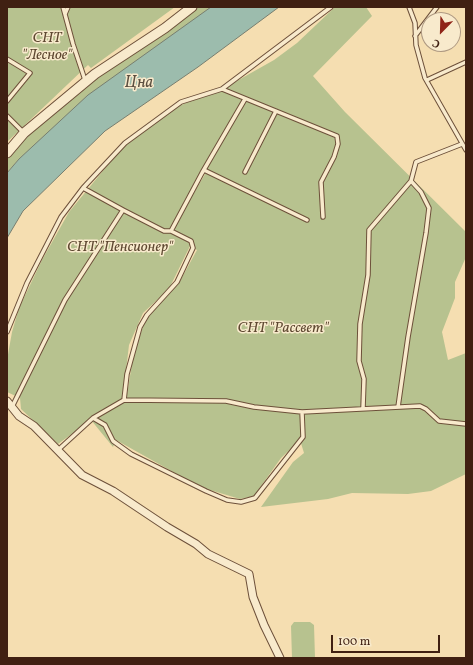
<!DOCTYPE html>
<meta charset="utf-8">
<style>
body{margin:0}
#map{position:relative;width:473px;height:665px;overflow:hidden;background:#f5deb1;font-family:Vollkorn,serif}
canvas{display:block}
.frame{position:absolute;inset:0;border:8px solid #402012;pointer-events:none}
.north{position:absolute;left:421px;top:12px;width:40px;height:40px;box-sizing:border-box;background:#f8eacc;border:1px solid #ae9982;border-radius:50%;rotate:203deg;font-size:11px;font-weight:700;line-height:16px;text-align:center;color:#402012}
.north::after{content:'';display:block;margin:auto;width:14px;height:18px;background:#8f2418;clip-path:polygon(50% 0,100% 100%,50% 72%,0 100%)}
.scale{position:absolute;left:331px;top:635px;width:109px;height:18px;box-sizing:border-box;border:2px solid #402012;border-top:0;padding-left:5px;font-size:12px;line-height:14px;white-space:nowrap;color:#402012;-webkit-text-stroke:3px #f8eacc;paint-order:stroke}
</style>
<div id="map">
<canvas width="473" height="665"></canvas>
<div class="frame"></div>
<div class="north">С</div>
<div class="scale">100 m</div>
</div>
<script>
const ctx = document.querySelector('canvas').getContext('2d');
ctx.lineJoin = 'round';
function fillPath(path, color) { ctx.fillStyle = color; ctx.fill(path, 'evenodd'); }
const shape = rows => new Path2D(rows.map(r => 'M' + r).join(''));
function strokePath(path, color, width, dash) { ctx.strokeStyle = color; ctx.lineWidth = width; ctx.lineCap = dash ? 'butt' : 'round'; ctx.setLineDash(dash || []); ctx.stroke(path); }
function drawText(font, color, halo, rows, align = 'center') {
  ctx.font = font + ' Vollkorn,serif'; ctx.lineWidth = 3; ctx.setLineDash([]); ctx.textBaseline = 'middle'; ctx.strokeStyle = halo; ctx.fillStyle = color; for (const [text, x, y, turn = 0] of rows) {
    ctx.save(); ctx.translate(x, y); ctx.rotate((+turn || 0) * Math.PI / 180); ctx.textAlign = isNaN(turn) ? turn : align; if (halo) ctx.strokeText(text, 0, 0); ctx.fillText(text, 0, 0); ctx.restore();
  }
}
fillPath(shape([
 [7,7,175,7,91,68,88,65,7,142],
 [190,7,211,7,19,159,7,173,7,159,25,139,79,89],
 [335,7,366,7,372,16,313,76,345,112,465,231,466,257,455,282,455,298,442,332,448,360,466,353,466,474,431,491,408,494,352,493,328,499,261,507,293,462,304,453,300,440,281,458,254,496,240,499,200,487,116,440,113,447,91,420,58,444,21,409,20,398,7,392,7,360,12,332,19,308,42,260,69,212,130,138,173,109,215,89,219,91,274,60,297,43],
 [203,169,207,171,186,206,183,204],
 [190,246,197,250,180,281,145,320,133,358,127,394,123,396,129,345,143,313,169,289],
 [294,622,310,622,314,625,315,658,292,658,291,626]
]), '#b7c28f');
const water = shape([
 [211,7,279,7,198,67,105,131,23,211,7,238,7,173,19,159,88,95,211,7]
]);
fillPath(water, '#9cbcad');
strokePath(water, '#777e6f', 1);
const service = shape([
 [63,7,73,44,85,80],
 [409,7,415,23,416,45,425,78,466,150],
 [65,14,68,7],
 [415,36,437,7],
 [7,59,30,73,7,101],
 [427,80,466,62],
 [222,89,331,7],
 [7,116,24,133],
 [204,170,307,220],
 [245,172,276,111],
 [83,188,123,210],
 [7,332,27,283,61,217,83,188,125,143,181,102,222,89,337,136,338,144,334,157,321,182,323,217],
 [124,400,226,401,254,407,302,412,420,406,426,409,439,421,466,424],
 [12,407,65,300,123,210,164,231,171,231,202,173,245,99],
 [398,407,408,337,426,233,429,208,421,192,411,181],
 [363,408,364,379,359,361,360,324,368,275,369,230,411,181,416,162,462,144],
 [93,418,105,425,113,441,131,454,206,491,227,500,241,502,255,498,303,437,302,412],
 [58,450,93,418,124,400,127,374,140,327,147,315,177,282,193,248,191,241,171,231]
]);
const minor = shape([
 [7,401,19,416,34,426,82,475,113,491,167,527,196,544,208,554,249,574,253,597,264,625,280,658]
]);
const tertiary = shape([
 [7,153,24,133,95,74,165,28,192,7]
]);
strokePath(service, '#6d503a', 5.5);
strokePath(minor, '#6d503a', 9);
strokePath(tertiary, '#6d503a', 11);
strokePath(service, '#f8eacc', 3.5);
strokePath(minor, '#f8eacc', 7);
strokePath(tertiary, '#f8eacc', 9);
drawText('italic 15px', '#5e4831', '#f8eacc', [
 ["СНТ",47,39],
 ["\"Лесное\"",47,56],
 ["СНТ \"Пенсионер\"",120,248],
 ["СНТ \"Рассвет\"",283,329]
]);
drawText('italic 16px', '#5c4f40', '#f8eacc', [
 ["Цна",139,84]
]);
</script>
